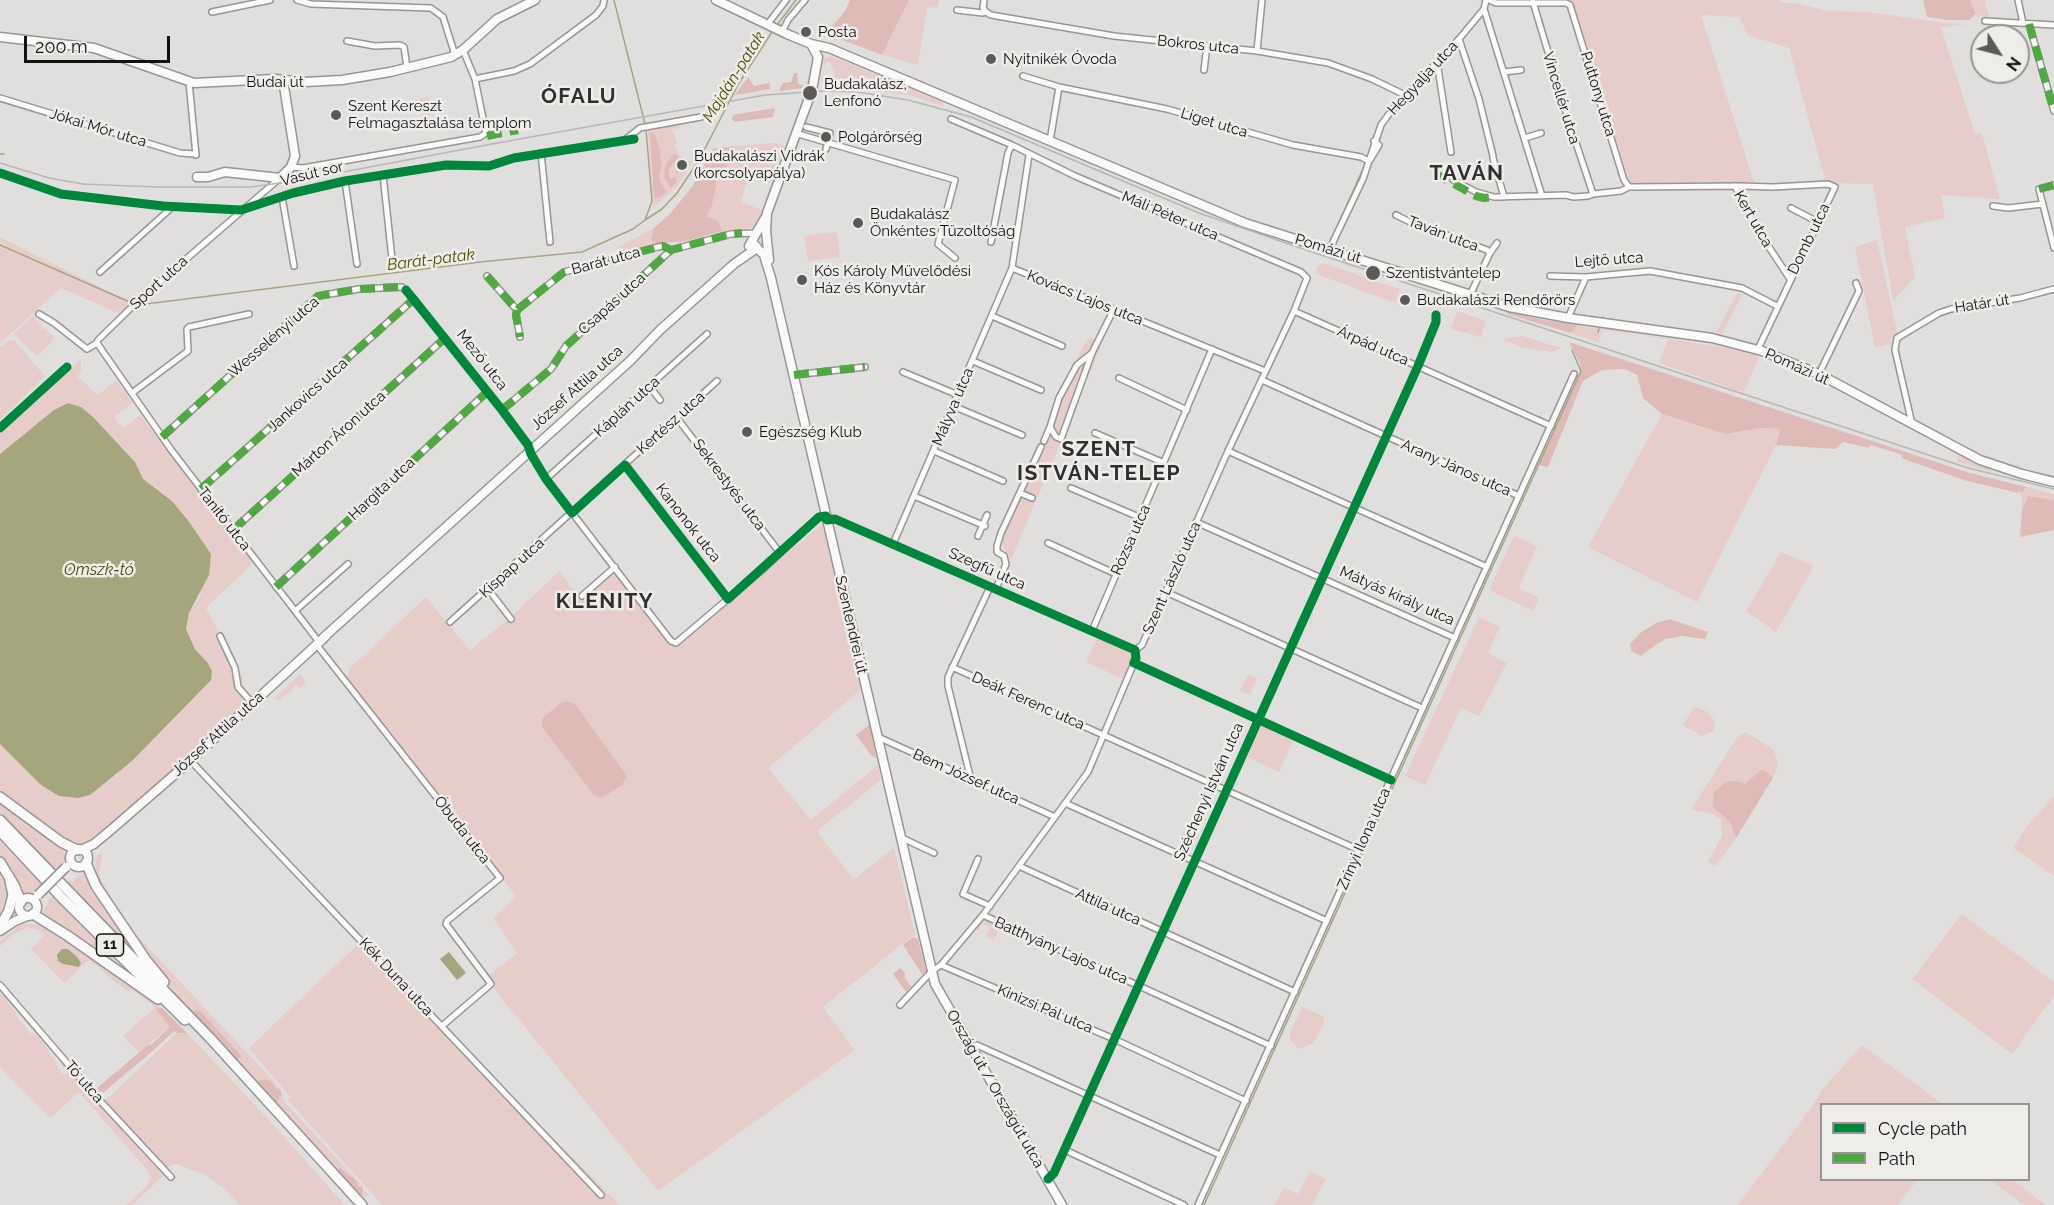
<!DOCTYPE html>
<meta charset="utf-8">
<style>
body{margin:0}
#map{position:relative;width:2054px;height:1205px;overflow:hidden;background:#e1dfde;font-family:Raleway,sans-serif}
canvas{display:block}
.legend{position:absolute;left:1820px;top:1103px;width:210px;height:78px;box-sizing:border-box;background:#efedea;border:2px solid #979594;margin:0;padding:8px 10px;list-style:none;font-size:18px;color:#131212}
.legend li{display:flex;align-items:center;gap:12px;height:30px}
.legend b{width:30px;border:2px solid #979594}
.north{position:absolute;left:1970px;top:24px;width:60px;height:60px;box-sizing:border-box;background:#efedea;border:2px solid #979594;border-radius:50%;rotate:126deg;font-size:16px;font-weight:700;line-height:24px;text-align:center;color:#131212}
.north::after{content:'';display:block;margin:auto;width:21px;height:27px;background:#5b5a59;clip-path:polygon(50% 0,100% 100%,50% 72%,0 100%)}
.scale{position:absolute;left:24px;top:36px;width:146px;height:27px;box-sizing:border-box;border:3px solid #131212;border-top:0;padding-left:8px;font-size:18px;line-height:21px;white-space:nowrap;color:#131212;-webkit-text-stroke:4px #efedea;paint-order:stroke}
</style>
<div id="map">
<canvas width="2054" height="1205"></canvas>
<ul class="legend">
<li><b style="height:8px;background:#00873e"></b>Cycle path</li>
<li><b style="height:8px;background:#51a842"></b>Path</li>
</ul>
<div class="north">N</div>
<div class="scale">200 m</div>
</div>
<script>
const ctx = document.querySelector('canvas').getContext('2d');
ctx.lineJoin = 'round';
function fillPath(path, color) { ctx.fillStyle = color; ctx.fill(path, 'evenodd'); }
const shape = rows => new Path2D(rows.map(r => 'M' + r).join(''));
function strokePath(path, color, width, dash) { ctx.strokeStyle = color; ctx.lineWidth = width; ctx.lineCap = dash ? 'butt' : 'round'; ctx.setLineDash(dash || []); ctx.stroke(path); }
function drawText(font, color, halo, rows, align = 'center') {
  ctx.font = font + ' Raleway,sans-serif'; ctx.lineWidth = 5; ctx.setLineDash([]); ctx.textBaseline = 'middle'; ctx.strokeStyle = halo; ctx.fillStyle = color; for (const [text, x, y, turn = 0] of rows) {
    ctx.save(); ctx.translate(x, y); ctx.rotate((+turn || 0) * Math.PI / 180); ctx.textAlign = isNaN(turn) ? turn : align; if (halo) ctx.strokeText(text, 0, 0); ctx.fillText(text, 0, 0); ctx.restore();
  }
}
fillPath(shape([
 [909,0,939,0,938,7,927,8,918,65,882,55],
 [1548,0,1779,0,1783,3,1794,3,1830,11,1869,12,1944,23,1968,24,1941,27,1975,134,1982,133,2000,199,1941,195,1945,218,1905,227,1915,277,1893,301,1873,184,1826,183,1789,48,1747,35,1740,17,1701,15,1754,182,1631,185,1573,7,1570,1,1549,3],
 [1970,0,1985,0,1990,21,1982,15,1978,17],
 [830,56,942,100,944,103,942,106,910,95,845,88,837,86,834,80,821,82,821,76,830,79,835,75,830,63,827,62,825,65,822,63,824,59],
 [429,97,432,115,422,117,419,99],
 [679,124,680,128,672,129,677,143,674,146,681,157,691,162,696,151,699,152,678,185,653,208,648,131],
 [775,143,784,146,770,183,748,177,741,202,762,210,757,227,723,231,717,220,706,217,712,206,716,186,715,172,730,155,735,146],
 [654,228,651,238,656,244,628,252,618,247],
 [837,232,840,257,808,261,804,236],
 [0,237,114,294,134,301,127,308,120,311,120,314,61,288,0,343],
 [1877,240,1898,335,1890,339,1891,344,1875,348,1855,247],
 [1323,263,1400,289,1395,303,1316,274,1318,266],
 [1737,293,1742,295,1722,334,1716,333],
 [1457,311,1486,321,1481,337,1451,329],
 [33,316,43,327,37,334,44,328,55,338,37,357,14,334,26,322,34,330,27,322],
 [1577,325,1588,328,1602,328,1722,347,1759,356,1744,393,1659,363,1668,339,1602,330,1599,343,1571,333],
 [1523,336,1561,348,1552,352,1520,347,1503,339],
 [1090,338,1099,341,1101,347,1011,560,1000,542,1063,386,1084,344],
 [14,340,45,376,0,420,0,347,8,341],
 [98,356,133,403,114,417,123,428,140,415,251,559,252,564,206,608,244,679,239,685,252,700,97,838,87,845,77,845,68,844,0,793,0,744,41,785,116,775,140,753,207,662,195,649,186,629,189,613,201,594,187,519,172,501,143,479,135,462,94,418,92,416,27,432,0,454,0,433,81,360,81,370,78,377,98,395,116,380],
 [1662,414,1725,434,1762,428,1781,429,1776,445,1697,602,1588,547],
 [1959,455,1987,468,1992,472,1957,462],
 [2030,488,2054,494,2054,500,2028,496,2022,510,2022,495,2017,492],
 [822,524,834,568,862,689,768,768,811,820,878,765,881,780,817,831,854,880,894,847,915,934,823,1007,855,1050,658,1191,494,989,497,985,490,975,517,953,493,918,516,896,345,678,350,671,349,669,426,597,470,650,511,617,559,571,581,600,613,571,675,645,680,643],
 [1514,536,1537,546,1519,588,1539,598,1533,611,1489,590],
 [1781,552,1814,566,1776,632,1746,611],
 [1479,617,1500,627,1488,653,1507,663,1479,716,1461,708,1425,785,1405,776],
 [1099,634,1135,650,1136,658,1127,681,1086,662],
 [300,674,306,683,300,688,297,685,279,701,274,699],
 [1248,674,1257,678,1250,695,1240,691],
 [1694,707,1706,711,1713,718,1715,727,1712,732,1701,736,1683,725],
 [1261,726,1293,741,1279,772,1247,757],
 [1746,732,1774,750,1778,765,1773,778,1766,771,1745,784,1737,781,1713,807,1730,822,1736,838,1715,866,1708,862,1722,836,1721,819,1710,813,1692,810,1693,806,1738,736],
 [2054,796,2054,876,2013,848,2031,821],
 [0,802,68,850,66,860,56,873,0,812],
 [0,838,44,886,38,892,36,889,29,894,21,894,16,879,0,854],
 [100,852,102,856,99,873,100,878,127,925,279,1087,276,1103,282,1094,284,1101,363,1187,359,1187,353,1177,346,1174,363,1195,364,1189,369,1195,362,1198,363,1202,236,1060,241,1055,204,1015,195,1010,193,1013,185,1005,135,941,93,873,96,868,95,860],
 [0,866,8,880,11,895,0,923],
 [79,875,88,875,142,963,63,886,70,879,72,882],
 [53,895,135,978,43,915,44,908,49,903,47,901],
 [1962,914,2054,982,2054,996,2012,1054,1912,979],
 [983,919,1000,927,994,940,986,937,990,927,983,924,978,931,975,929],
 [22,923,45,925,127,981,162,1008,156,1010,170,1027,139,1052,123,1036,154,1008,153,1005,131,989,128,992,89,960,64,983,31,949,45,935,38,930,26,928,12,935,0,946,0,941],
 [359,943,598,1183,620,1205,382,1205,288,1100,290,1097,249,1048],
 [0,993,15,1011,19,1020,31,1034,36,1034,43,1042,62,1074,66,1074,60,1061,64,1062,97,1103,161,1173,162,1177,132,1205,126,1205,147,1186,151,1177,146,1169,79,1092,50,1118,0,1067],
 [1302,1007,1323,1016,1324,1024,1313,1044,1298,1049,1290,1040,1290,1033],
 [182,1032,187,1033,268,1119,345,1205,240,1205,222,1187,206,1175,176,1164,166,1168,106,1104,106,1100,177,1033],
 [1862,1045,1943,1104,1822,1104,1822,1180,1917,1180,1898,1205,1738,1205,1811,1108,1822,1090],
 [1310,1171,1326,1179,1312,1205,1274,1205,1284,1187,1298,1194],
 [1990,1180,2013,1180,2046,1205,2024,1205]
]), '#e7cdca');
fillPath(shape([
 [850,0,909,0,882,55,840,39,840,35,828,31,845,11],
 [1923,0,1970,0,1976,14,1969,20,1948,20,1927,17],
 [794,73,797,73,798,84,803,85,802,88,779,91,783,83,791,82],
 [748,77,754,86,770,83,770,89,735,95],
 [775,108,773,117,734,122,732,119,733,115],
 [650,132,655,135,661,154,660,158,662,162,659,179,666,192,659,198,654,198],
 [735,146,730,155,732,161,724,169,715,172,716,186,712,206,706,217,717,220,723,231,686,241,656,244,653,242,651,238,654,228,669,215,692,187,713,149],
 [675,154,678,157,669,169,669,175,670,179,675,177,677,182,671,188,664,177,665,166,672,156],
 [1508,312,1544,320,1577,325,1571,333,1507,314],
 [1569,342,1967,472,2030,488,2024,489,2023,492,2018,491,2018,493,1964,480,1901,458,1903,455,1871,445,1869,448,1843,442,1835,449,1776,445,1780,429,1762,428,1725,434,1662,414,1643,398,1637,375,1624,369,1602,370,1583,381,1548,467,1538,465,1581,371,1580,363],
 [2028,496,2054,500,2054,530,2020,537,2022,510],
 [1670,619,1708,632,1705,639,1682,636,1666,639,1657,644,1641,656,1631,651,1630,644,1640,633,1656,623],
 [566,701,575,704,627,776,622,785,602,798,594,795,542,727,542,719,558,705],
 [870,724,876,758,871,755,856,735],
 [1761,770,1766,771,1773,778,1736,838,1730,822,1713,807,1714,792,1726,782,1737,781,1745,784],
 [913,937,918,939,926,971,922,974,903,945],
 [900,968,905,973,905,978,911,987,906,992,893,974],
 [158,1008,162,1008,187,1033,177,1033,174,1031,155,1049,104,1092,95,1091,94,1089,96,1088,97,1088,149,1044,151,1045,170,1027,156,1010],
 [195,1010,198,1010,204,1015,241,1055,240,1058,236,1060,193,1013],
 [264,1079,270,1081,278,1090,279,1087,282,1094,276,1103,258,1085,257,1081],
 [340,1167,346,1174,353,1177,359,1187,363,1187,363,1195,357,1194,343,1179,338,1171]
]), '#dfbbb8');
fillPath(shape([
 [68,403,81,407,94,418,135,462,143,479,172,501,187,519,211,554,209,575,189,613,186,629,195,649,207,662,212,671,211,680,132,761,90,795,78,798,59,796,41,785,0,744,0,454,54,410],
 [62,949,68,949,77,957,81,963,79,967,63,964,58,961,57,955],
 [449,952,466,973,457,980,440,959]
]), '#a5a67e');
strokePath(shape([
 [614,0,645,124],
 [777,25,796,0],
 [0,154,4,154],
 [645,220,662,209,677,193,699,160,739,83,772,32],
 [1335,232,1365,164],
 [0,245,134,304],
 [138,305,480,262,582,252,633,229,645,220,652,201,646,129],
 [1603,318,1603,317],
 [1598,332,1599,329],
 [1204,1205,1581,371,1572,350]
]), '#a5a67e', 1.5);
const street = shape([
 [297,0,311,4,431,8,443,17,455,55],
 [984,0,983,8,986,12],
 [1489,0,1496,3,1566,3,1570,5,1624,180,1629,187],
 [2018,0,2023,23],
 [1533,2,1570,125,1593,194],
 [1484,9,1542,196],
 [957,10,983,13,986,12,991,15,1114,36,1257,51,1328,63,1372,79,1405,95],
 [212,12,270,0],
 [1985,21,2054,25],
 [2029,24,2054,111],
 [767,25,786,0],
 [782,32,788,20,805,0],
 [1459,39,1479,99,1493,156],
 [347,41,375,46,400,45,404,47,407,68],
 [1257,51,1262,0],
 [1437,62,1451,152],
 [1204,70,1207,46],
 [1504,72,1521,70],
 [1023,76,1059,87,1167,109,1293,145,1361,157,1369,161],
 [475,79,514,71,530,64,596,15,603,6,604,0],
 [189,82,196,155],
 [0,98,180,153,195,154],
 [951,119,1012,145,1075,176,1301,272,1307,278,1294,311,1228,451,1142,645,1135,650],
 [806,127,830,133,826,149],
 [795,133,955,180,938,244,955,258],
 [1525,138,1541,133],
 [626,139,640,128,701,117],
 [1050,141,1059,87],
 [541,153,550,242],
 [1029,155,1012,268,1265,371],
 [1493,158,1504,197],
 [1370,160,1379,145,1374,141],
 [291,167,303,168,480,137,486,133,475,79,463,50],
 [0,173,61,194,163,206,241,210,293,193,345,181,446,165,489,166,514,158,634,139],
 [383,175,392,259],
 [1453,180,1476,192,1494,197,1566,195,1574,197,1588,196,1593,194,1621,191,1629,187,1740,186,1773,187,1828,184,1835,187,1758,349],
 [345,181,357,264],
 [2054,185,2039,189,2054,248],
 [1735,186,1757,229,1790,279],
 [282,197,294,266],
 [1993,206,2008,208,2043,204],
 [1791,208,1818,222],
 [1396,215,1410,222,1447,235,1487,250,1490,253],
 [991,242,1008,153,1012,145],
 [1331,250,1333,242,1363,179,1381,125,1392,110,1459,39,1484,9,1486,0],
 [100,272,169,210,170,206],
 [487,276,517,310,564,272,658,247,663,246,671,250],
 [1550,276,1586,277,1650,271,1742,288,1777,306],
 [1470,295,1490,253,1497,243],
 [517,310,516,315,520,337],
 [1294,311,1551,426],
 [39,314,54,323,87,349,97,343,98,340,141,298,280,178],
 [992,316,1062,346],
 [1568,318,1586,277],
 [97,343,172,451,319,642],
 [1092,353,1077,365,1059,398,1050,427,1056,437,1061,439,1092,353,1114,309],
 [973,361,1041,390],
 [903,372,958,395],
 [1819,374,1859,291,1856,283],
 [794,375,865,367],
 [1119,378,1187,410],
 [1262,380,1519,496],
 [650,387,660,400],
 [132,393,188,351,187,329,189,327,249,314],
 [953,406,1022,435],
 [502,410,551,369,566,346,671,250,731,234,756,233],
 [677,418,780,553],
 [1912,424,1895,350,1897,338,1939,313,1951,309,2020,298,2054,289],
 [1095,433,1164,463],
 [162,437,318,296,359,289,402,287,414,299,502,410,528,445,531,454,546,479,671,641,676,643],
 [1044,441,1050,427],
 [934,451,1003,481],
 [1228,451,1487,567],
 [625,465,728,599],
 [546,479,707,334],
 [1071,488,1141,518],
 [201,489,414,299],
 [1020,493,1032,498],
 [914,496,985,526],
 [827,520,835,519,1135,650],
 [1196,522,1455,638],
 [233,530,445,338],
 [978,536,987,515],
 [1048,543,1116,574],
 [893,544,1012,268],
 [276,587,487,392],
 [488,589,511,619],
 [996,589,1006,564,1004,556,997,552,997,546,1001,533,1041,447],
 [1166,592,1422,708],
 [582,596,615,567],
 [295,611,348,564],
 [450,622,717,381],
 [1092,631,1212,349],
 [220,636,235,668,238,687,252,703],
 [676,643,762,570,819,517,826,516],
 [316,644,500,878,447,921,446,924,491,984,442,1026],
 [1134,663,1391,780],
 [952,667,1359,850],
 [878,737,1055,817],
 [190,760,601,1195],
 [971,780,948,686,948,677,990,587],
 [1065,803,1327,921],
 [900,837,934,853],
 [978,859,963,894,990,906],
 [1019,866,1295,992],
 [983,915,1271,1046],
 [941,965,1114,1039,1246,1101],
 [0,985,91,1091,171,1177],
 [900,1005,931,972,941,965,983,915,1088,772,1136,658,1135,650],
 [970,1047,977,1045,1220,1155],
 [1065,1150,1184,1205],
 [1048,1179,1054,1173,1418,366,1436,322,1436,315],
 [1198,1205,1574,374]
]);
const secondary = shape([
 [716,0,787,34,811,44,829,48,1245,223,1509,307,1568,318,1712,338,1762,351,1819,374,1980,460,2022,474,2054,482],
 [0,37,94,48,194,83,274,79,305,82,342,80,390,72,451,57,463,50,497,19,535,0],
 [197,177,208,177,225,172,280,178,291,167,295,156,283,80],
 [752,242,764,255,771,278,935,984,1062,1205],
 [749,246,765,218],
 [769,260,766,231,767,213,812,90,818,57,811,44],
 [323,638,630,361,660,330,734,264,757,248],
 '70 858a9 9 0 1 1 18 0a9 9 0 1 1-18 0Z',
 [81,850,94,844,112,829,181,769,326,636],
 '19 907a9 9 0 1 1 18 0a9 9 0 1 1-18 0Z',
 [0,931,15,921,27,916]
]);
const primary = shape([
 [0,797,61,842,77,850],
 [0,820,210,1038,362,1205],
 [0,831,62,898,185,1020],
 [0,862,14,885,21,902],
 [86,863,96,886,146,960,164,982],
 [33,914,68,936,158,999],
 [0,927,9,910,13,895,9,876]
]);
strokePath(street, '#979695', 8);
strokePath(secondary, '#979695', 11);
strokePath(primary, '#979695', 12);
strokePath(street, '#fafafa', 5);
strokePath(secondary, '#fafafa', 8);
strokePath(primary, '#fafafa', 9);
strokePath(shape([
 [0,163,49,178,83,184,157,187,250,187,295,181,492,144,765,95,824,91,858,92,908,100,971,117,1199,213,1309,251,1968,468,2054,489]
]), '#b7b7b6', 1.5);
const secondaryBridge = shape([
 [38,895,66,867]
]);
strokePath(secondaryBridge, '#979695', 11, []);
strokePath(secondaryBridge, '#fafafa', 8);
strokePath(shape([
 [2029,24,2054,111],
 [487,136,518,130],
 [1434,173,1476,196,1484,198,1494,197],
 [2039,189,2054,185],
 [487,276,517,310,564,272,658,247,663,246,671,250],
 [517,310,516,315,520,337],
 [794,375,865,367],
 [502,410,551,369,566,346,671,250,731,234,742,233],
 [162,437,318,296,359,289,398,287,402,287,408,292],
 [201,489,414,299],
 [233,530,445,338],
 [276,587,487,392]
]), '#51a842', 8, [15, 8]);
strokePath(shape([
 [0,173,61,194,163,206,241,210,293,193,345,181,446,165,489,166,514,158,634,139],
 [406,290,502,410,528,445,531,454,546,479,572,513,625,465,728,599,819,517,826,516],
 [0,428,67,367],
 [827,520,835,519,1135,650,1136,658,1134,663,1391,780],
 [1048,1179,1054,1173,1418,366,1436,322,1436,315]
]), '#00873e', 9);
for (const [x, y, r, color] of [
 [806,32,6,"#5b5a59"],
 [991,59,6,"#5b5a59"],
 [810,93,8,"#5b5a59"],
 [336,115,6,"#5b5a59"],
 [826,137,6,"#5b5a59"],
 [682,165,6,"#5b5a59"],
 [858,223,6,"#5b5a59"],
 [1373,273,8,"#5b5a59"],
 [802,280,6,"#5b5a59"],
 [1405,300,6,"#5b5a59"],
 [747,432,6,"#5b5a59"]
]) { const dot = new Path2D(); dot.arc(x, y, r, 0, 2 * Math.PI); ctx.fillStyle = color; ctx.fill(dot); strokePath(dot, '#efedea', 2); }
for (const [x, y, w] of [
 [110,945,27]
]) { const box = new Path2D(); box.roundRect(x - w / 2, y - 11, w, 22, 4.5); ctx.fillStyle = '#efedea'; ctx.fill(box); strokePath(box, '#131212', 1.5); }
drawText('bold 14px', '#131212', null, [
 ["11",110,945]
]);
drawText('15px', '#131212', '#efedea', [
 ["Posta",818,32],
 ["Nyitnikék Óvoda",1003,59],
 ["Budakalász,",824,84],
 ["Lenfonó",824,101],
 ["Szent Kereszt",348,106],
 ["Felmagasztalása templom",348,123],
 ["Polgárőrség",838,137],
 ["Budakalászi Vidrák",694,156],
 ["(korcsolyapálya)",694,173],
 ["Budakalász",870,214],
 ["Önkéntes Tűzoltóság",870,231],
 ["Kós Károly Művelődési",814,271],
 ["Ház és Könyvtár",814,288],
 ["Szentistvántelep",1386,273],
 ["Budakalászi Rendőrörs",1417,300],
 ["Egészség Klub",759,432]
], 'left');
drawText('15px', '#131212', '#efedea', [
 ["Bokros utca",1198,45,6],
 ["Hegyalja utca",1423,78,-47],
 ["Budai út",275,82],
 ["Puttony utca",1598,94,73],
 ["Vincellér utca",1561,98,73],
 ["Liget utca",1214,123,17],
 ["Jókai Mór utca",98,128,17],
 ["Vasút sor",312,174,-14],
 ["Máli Péter utca",1170,216,23],
 ["Kert utca",1753,219,60],
 ["Taván utca",1443,234,21],
 ["Domb utca",1809,239,-64],
 ["Pomázi út",1328,249,17],
 ["Lejtő utca",1609,260,-4],
 ["Barát utca",606,261,-15],
 ["Sport utca",159,283,-42],
 ["Kovács Lajos utca",1085,298,22],
 ["Csapás utca",612,304,-42],
 ["Határ út",1982,304,-9],
 ["Wesselényi utca",274,337,-41],
 ["Árpád utca",1373,346,24],
 ["Mező utca",482,360,52],
 ["Pomázi út",1797,367,24],
 ["József Attila utca",577,388,-42],
 ["Jankovics utca",308,395,-42],
 ["Káplán utca",627,407,-42],
 ["Mályva utca",953,407,-67],
 ["Kertész utca",671,423,-42],
 ["Márton Áron utca",339,434,-42],
 ["Arany János utca",1456,468,24],
 ["Sekrestyés utca",729,485,53],
 ["Hargita utca",382,489,-43],
 ["Tanító utca",224,519,52],
 ["Kanonok utca",688,523,52],
 ["Rózsa utca",1131,540,-66],
 ["Kispap utca",512,568,-42],
 ["Szegfű utca",987,569,24],
 ["Szent László utca",1172,578,-66],
 ["Mátyás király utca",1397,596,24],
 ["Szentendrei út",851,625,77],
 ["Deák Ferenc utca",1028,701,24],
 ["József Attila utca",218,734,-42],
 ["Bem József utca",966,777,24],
 ["Széchenyi István utca",1209,792,-66],
 ["Óbuda utca",462,830,52],
 ["Zrínyi Ilona utca",1364,839,-66],
 ["Attila utca",1108,907,24],
 ["Batthyány Lajos utca",1061,951,24],
 ["Kék Duna utca",396,977,47],
 ["Kinizsi Pál utca",1045,1009,23],
 ["Tó utca",84,1082,49],
 ["Ország út / Országút utca",995,1089,60]
]);
drawText('italic 16px', '#4c4c06', '#efedea', [
 ["Majdán-patak",734,77,-58],
 ["Barát-patak",431,260,-7],
 ["Omszk-tó",99,570]
]);
ctx.letterSpacing = '1.5px';
drawText('bold 21px', '#32302e', '#efedea', [
 ["ÓFALU",579,97],
 ["TAVÁN",1467,174],
 ["SZENT",1099,450],
 ["ISTVÁN-TELEP",1099,474],
 ["KLENITY",605,602]
]);
ctx.letterSpacing = '0px';
</script>
